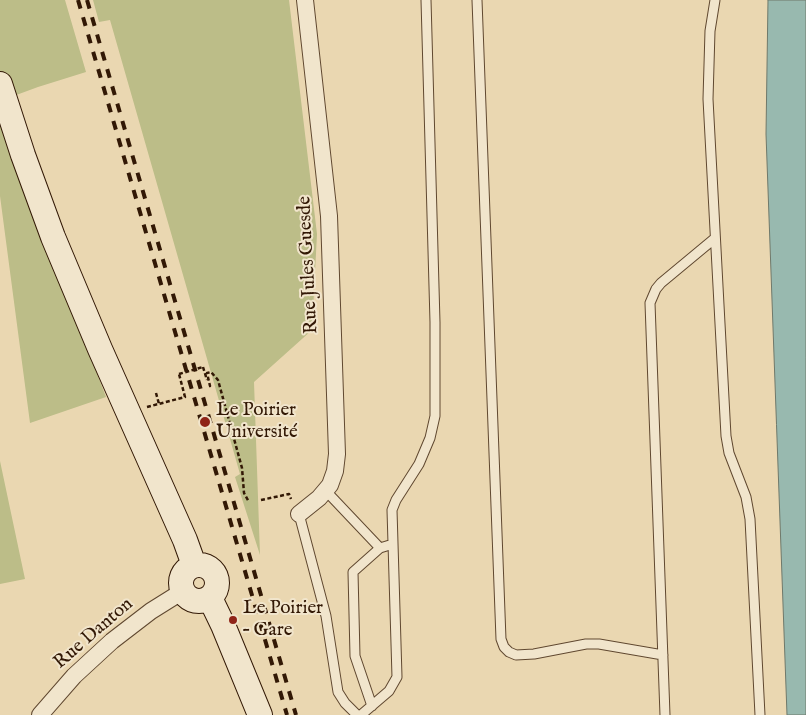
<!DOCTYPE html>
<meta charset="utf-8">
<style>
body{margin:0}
canvas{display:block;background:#ead7b1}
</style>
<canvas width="806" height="715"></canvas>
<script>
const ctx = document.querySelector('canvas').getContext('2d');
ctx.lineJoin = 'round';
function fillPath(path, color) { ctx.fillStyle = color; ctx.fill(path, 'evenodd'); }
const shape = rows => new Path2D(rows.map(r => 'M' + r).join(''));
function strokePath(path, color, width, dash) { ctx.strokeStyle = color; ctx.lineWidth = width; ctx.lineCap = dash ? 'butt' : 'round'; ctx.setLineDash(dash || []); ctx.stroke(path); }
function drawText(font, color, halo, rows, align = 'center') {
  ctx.font = font + ' "IM FELL English",serif'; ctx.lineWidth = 4; ctx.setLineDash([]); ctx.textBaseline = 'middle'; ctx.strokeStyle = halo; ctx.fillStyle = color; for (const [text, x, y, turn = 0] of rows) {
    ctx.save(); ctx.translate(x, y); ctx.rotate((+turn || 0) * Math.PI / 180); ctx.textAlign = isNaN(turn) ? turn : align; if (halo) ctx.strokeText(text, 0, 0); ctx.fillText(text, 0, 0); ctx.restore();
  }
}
fillPath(shape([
 [0,0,65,0,86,72,38,87,0,101],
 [93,0,289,0,317,234,312,330,254,382,260,555,235,477,240,474,110,20,99,22],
 [0,121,106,397,30,423,0,196],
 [0,461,25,579,0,584]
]), '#bcbd88');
const water = shape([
 [768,0,806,0,806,715,787,715,766,134,768,0]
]);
fillPath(water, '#98b9af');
strokePath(water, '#6f796b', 1);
const lane = shape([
 [477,0,501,639,504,647,509,652,516,655,534,654,586,644,599,644,663,655],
 [715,0,710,31,708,99,726,436,729,453,746,497,750,519,760,715],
 [326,491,380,548],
 [299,514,326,616,338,692,345,703,357,715],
 [372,706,355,656,353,572,380,548,393,544],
 [361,715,389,691,397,677,392,510,396,500,419,464,430,438,435,416,435,322,426,0],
 [665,715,650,303,656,289,661,283,714,239]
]);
const street = shape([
 [299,514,319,498,330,485,335,471,337,454,329,216,305,0],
 [40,715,74,676,112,641,151,611,183,591]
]);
const secondary = shape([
 [0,84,23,155,53,237,100,349,185,540,194,565],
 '181 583a18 18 0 1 1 36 0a18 18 0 1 1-36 0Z',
 [210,598,223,625,260,715]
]);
strokePath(lane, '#604830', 11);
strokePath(street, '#604830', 18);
strokePath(secondary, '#321805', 26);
strokePath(shape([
 [203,367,207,380],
 [209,386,210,386,207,373,211,372,218,380,242,468,244,493,249,502],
 [156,393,159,404],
 [147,407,185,397,179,374],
 [261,500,289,494,291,499]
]), '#321805', 2.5, [4, 2.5]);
strokePath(lane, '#f1e5cc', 9);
strokePath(street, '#f1e5cc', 16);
strokePath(secondary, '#f1e5cc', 24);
strokePath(shape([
 [78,0,287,715],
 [87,0,296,715]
]), '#321805', 4, [9, 9]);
strokePath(shape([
 [179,374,203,367]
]), '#321805', 2.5, [4, 2.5]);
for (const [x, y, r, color] of [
 [205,422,6,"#8f2418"],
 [233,620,5,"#8f2418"]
]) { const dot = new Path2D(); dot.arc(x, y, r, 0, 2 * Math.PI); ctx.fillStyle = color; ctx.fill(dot); strokePath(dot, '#f1e5cc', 2); }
drawText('19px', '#321805', '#f1e5cc', [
 ["Rue Jules Guesde",309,265,-93],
 ["Rue Danton",94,634,-41]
]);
drawText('19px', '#321805', '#f1e5cc', [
 ["Le Poirier",216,411],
 ["Université",216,433],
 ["Le Poirier",243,609],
 ["– Gare",243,631]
], 'left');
</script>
